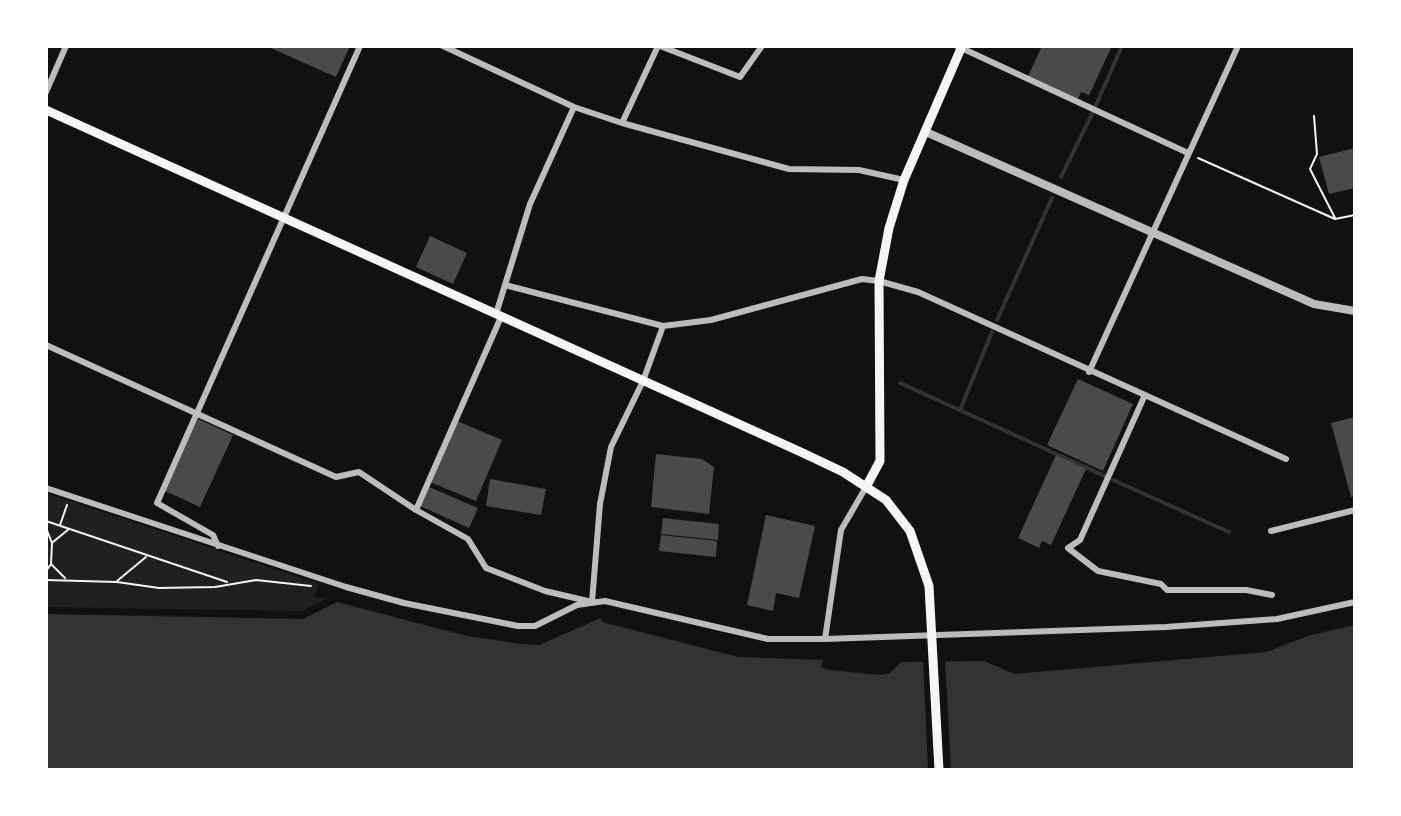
<!DOCTYPE html>
<style>
body{margin:0}
#map{position:relative;width:1401px;height:816px;overflow:hidden;background:#111;font-family:Barlow,sans-serif}
canvas{display:block}
.frame{position:absolute;inset:0;border:48px solid #fff;pointer-events:none}
</style>
<div id="map">
<canvas width="1401" height="816"></canvas>
<div class="frame"></div>
</div>
<script>
const ctx = document.querySelector('canvas').getContext('2d');
ctx.lineJoin = 'round';
function fillPath(path, color) { ctx.fillStyle = color; ctx.fill(path, 'evenodd'); }
const shape = rows => new Path2D(rows.map(r => 'M' + r).join(''));
function strokePath(path, color, width, dash) { ctx.strokeStyle = color; ctx.lineWidth = width; ctx.lineCap = dash ? 'butt' : 'round'; ctx.setLineDash(dash || []); ctx.stroke(path); }
fillPath(shape([
 [46,493,319,584,314,597,328,598,302,611,46,607]
]), '#202020');
fillPath(shape([
 [337,602,467,636,521,644,539,645,601,618,602,622,738,657,823,660,821,667,829,670,881,675,890,673,901,662,984,661,1014,674,1266,652,1311,635,1355,625,1355,770,46,770,46,614,303,619]
]), '#333');
fillPath(shape([
 [945,657,951,770,928,770,923,658]
]), '#111');
strokePath(shape([
 [1096,105,1122,46],
 [1061,177,1093,112],
 [997,320,1052,198],
 [900,383,1105,476],
 [960,410,992,332],
 [1113,480,1229,532]
]), '#333', 4);
fillPath(shape([
 [266,46,350,46,336,77],
 [1042,46,1112,46,1089,95,1081,92,1078,99,1028,76],
 [1355,148,1355,188,1329,194,1319,157],
 [430,236,467,253,453,284,416,267],
 [1078,379,1133,404,1103,471,1047,445],
 [1355,417,1355,496,1351,497,1331,423],
 [198,419,233,435,200,507,165,491],
 [457,421,502,440,476,501,430,482],
 [656,454,702,459,714,467,709,514,651,507],
 [1056,455,1086,469,1051,545,1042,541,1039,548,1018,538],
 [490,479,546,489,541,515,486,506],
 [429,487,478,508,469,528,420,506],
 [766,515,815,526,799,598,776,593,773,611,747,605],
 [663,518,719,524,718,540,661,534],
 [661,535,717,541,716,557,659,551]
]), '#4a4a4a');
strokePath(shape([
 [1314,116,1317,154,1310,169,1335,218],
 [1198,158,1335,219,1355,215],
 [46,521,227,582],
 [60,525,67,505],
 [46,528,52,543,51,564,46,571],
 [53,542,69,529],
 [51,564,65,578],
 [46,580,117,582,159,588,215,587,256,580,311,586],
 [117,581,146,557]
]), '#f5f5f5', 2);
strokePath(shape([
 [443,46,574,107,622,123,789,169,859,170,904,180],
 [660,46,740,77,762,46],
 [957,46,1188,153],
 [46,92,66,46],
 [622,123,658,46],
 [505,285,663,326,711,320,862,279,879,281,918,292,1286,459],
 [496,314,530,204,574,107],
 [46,345,336,477,359,472,416,510,468,539,486,568,545,591,592,602,600,504,611,447,643,381,663,326],
 [1089,372,1238,46],
 [1144,397,1080,540,1068,548,1098,571,1161,584,1167,590,1246,590,1272,595],
 [46,488,346,587,404,603,518,626,535,626,577,605,605,601,768,639,825,639,1166,627,1277,619,1355,602],
 [416,510,501,317],
 [1271,531,1355,510],
 [218,546,213,535,157,503,360,46],
 [825,639,841,530,866,487]
]), '#bcbcbc', 6);
strokePath(shape([
 [926,132,1314,304,1355,311]
]), '#bcbcbc', 8);
strokePath(shape([
 [46,110,803,453,843,472,886,500,910,531,929,586,939,770],
 [866,487,880,461,879,281,889,228,904,180,962,46]
]), '#f5f5f5', 9);
</script>
